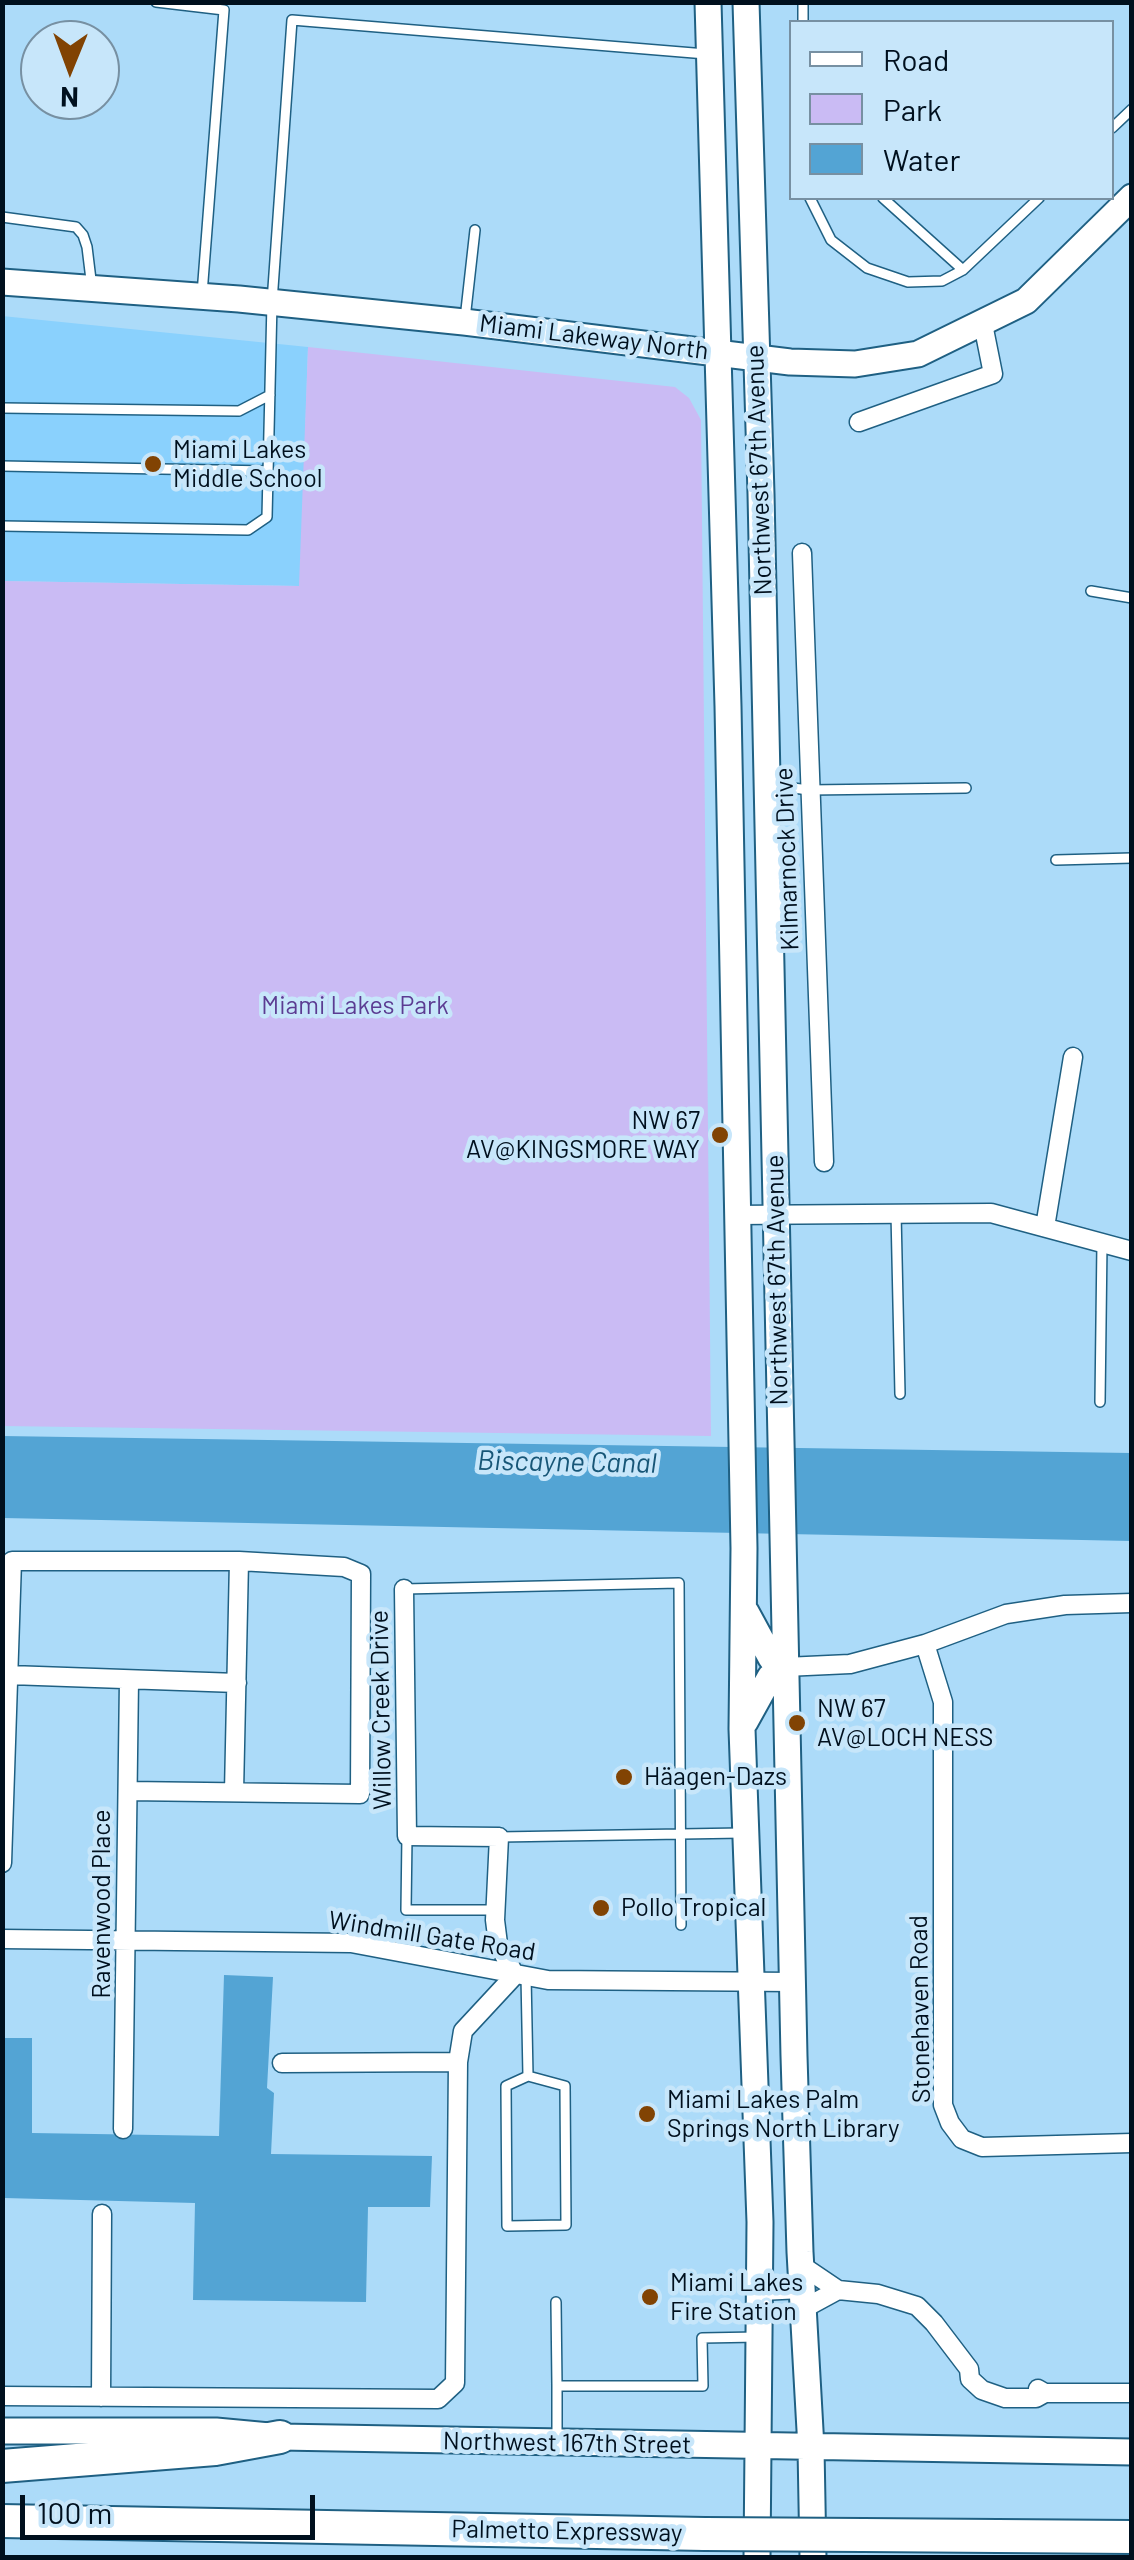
<!DOCTYPE html>
<meta charset="utf-8">
<style>
body{margin:0}
#map{position:relative;width:1134px;height:2560px;overflow:hidden;background:#acdbf9;font-family:Barlow,sans-serif}
canvas{display:block}
.frame{position:absolute;inset:0;border:5px solid #00101e;pointer-events:none}
.legend{position:absolute;left:789px;top:20px;width:325px;height:180px;box-sizing:border-box;background:#c7e6fa;border:2px solid #7790a2;margin:0;padding:12px 18px;list-style:none;font-size:30px;color:#00101e}
.legend li{display:flex;align-items:center;gap:20px;height:50px}
.legend b{width:50px;border:2px solid #7790a2}
.north{position:absolute;left:20px;top:20px;width:100px;height:100px;box-sizing:border-box;background:#c7e6fa;border:2px solid #7790a2;border-radius:50%;rotate:181deg;font-size:28px;font-weight:700;line-height:40px;text-align:center;color:#00101e}
.north::after{content:'';display:block;margin:auto;width:35px;height:45px;background:#814303;clip-path:polygon(50% 0,100% 100%,50% 72%,0 100%)}
.scale{position:absolute;left:20px;top:2495px;width:295px;height:45px;box-sizing:border-box;border:5px solid #00101e;border-top:0;padding-left:12px;font-size:30px;line-height:35px;white-space:nowrap;color:#00101e;-webkit-text-stroke:8px #c7e6fa;paint-order:stroke}
</style>
<div id="map">
<canvas width="1134" height="2560"></canvas>
<div class="frame"></div>
<ul class="legend">
<li><b style="height:12px;background:#fff"></b>Road</li>
<li><b style="height:28px;background:#cabbf4"></b>Park</li>
<li><b style="height:28px;background:#53a4d4"></b>Water</li>
</ul>
<div class="north">N</div>
<div class="scale">100 m</div>
</div>
<script>
const ctx = document.querySelector('canvas').getContext('2d');
ctx.lineJoin = 'round';
function fillPath(path, color) { ctx.fillStyle = color; ctx.fill(path, 'evenodd'); }
const shape = rows => new Path2D(rows.map(r => 'M' + r).join(''));
function strokePath(path, color, width, dash) { ctx.strokeStyle = color; ctx.lineWidth = width; ctx.lineCap = dash ? 'butt' : 'round'; ctx.setLineDash(dash || []); ctx.stroke(path); }
function drawText(font, color, halo, rows, align = 'center') {
  ctx.font = font + ' Barlow,sans-serif'; ctx.lineWidth = 9; ctx.setLineDash([]); ctx.textBaseline = 'middle'; ctx.strokeStyle = halo; ctx.fillStyle = color; for (const [text, x, y, turn = 0] of rows) {
    ctx.save(); ctx.translate(x, y); ctx.rotate((+turn || 0) * Math.PI / 180); ctx.textAlign = isNaN(turn) ? turn : align; if (halo) ctx.strokeText(text, 0, 0); ctx.fillText(text, 0, 0); ctx.restore();
  }
}
fillPath(shape([
 [2,316,308,347,300,586,3,581]
]), '#8ad1fd');
fillPath(shape([
 [308,347,675,387,689,398,701,420,711,1436,3,1426,3,581,299,586]
]), '#cabbf4');
fillPath(shape([
 [2,1436,1131,1453,1131,1541,3,1518],
 [224,1975,273,1977,267,2088,274,2093,271,2154,432,2156,430,2207,368,2207,366,2302,193,2300,195,2203,4,2198,3,2311,3,2038,32,2038,32,2133,219,2136]
]), '#53a4d4');
const lane = shape([
 [156,2,224,10,202,294],
 [803,2,803,22],
 [1112,128,1132,109],
 [810,198,831,240,867,268,908,282,942,281,963,270,1039,198],
 [883,198,963,270],
 [2,217,76,227,83,235,87,247,92,288],
 [465,319,475,230],
 [2,408,239,411,270,395],
 [2,466,268,471],
 [2,526,248,530,267,517,272,302,292,20,706,54],
 [1091,591,1132,598],
 [769,785,809,790,966,788],
 [1056,860,1132,858],
 [896,1213,900,1394],
 [1100,1402,1102,1243],
 [404,1589,679,1583,681,1925],
 [407,1836,406,1910,496,1910],
 [499,1837,742,1833],
 [526,1976,528,2076],
 [528,2076,565,2086,566,2225,507,2226,506,2086,528,2076],
 [556,2302,557,2386],
 [557,2441,557,2386,703,2386,702,2338,758,2337]
]);
const street = shape([
 [859,422,993,374,983,324],
 [802,553,824,1162],
 [735,1215,991,1213,1132,1251],
 [1045,1227,1073,1057],
 [925,1644,943,1702,943,2105,950,2123,962,2139,982,2147,1132,2143],
 [785,1667,850,1664,925,1644,1006,1614,1065,1605,1132,1603],
 [10,1675,237,1683],
 [234,1792,239,1561],
 [2,1863,12,1561,239,1561,344,1567,361,1574,360,1794,128,1791],
 [2,1939,351,1943,548,1980,793,1982],
 [282,2063,458,2062],
 [123,2129,129,1680],
 [801,2265,838,2290,878,2294,917,2306,934,2323,969,2369,970,2379,982,2390,1005,2398,1036,2398,1045,2393],
 [761,2291,802,2289],
 [803,2309,838,2290],
 [1038,2389,1045,2393,1132,2393],
 [2,2396,438,2399,455,2383,458,2062,463,2031,515,1975,498,1944,495,1920,499,1837,407,1836,404,1589],
 [101,2397,102,2214]
]);
const secondary = shape([
 [708,2,728,706,744,1548,742,1729,760,2222,757,2558],
 [746,2,761,494,794,2056,800,2252,811,2448,813,2558],
 [2,282,239,299,464,322,790,362,855,364,918,354,1026,301,1132,197],
 [746,1612,771,1658,785,1667],
 [745,1722,770,1677,785,1667],
 [2,2431,216,2431,280,2437,1132,2452]
]);
const highway = shape([
 [2,2466,215,2449,280,2437],
 [2,2521,705,2534],
 [863,2535,1132,2537]
]);
strokePath(lane, '#1f6083', 12);
strokePath(street, '#1f6083', 21);
strokePath(secondary, '#1f6083', 29);
strokePath(highway, '#1f6083', 36);
strokePath(lane, '#fff', 9);
strokePath(street, '#fff', 18);
strokePath(secondary, '#fff', 25);
strokePath(highway, '#fff', 32);
const highwayBridge = shape([
 [705,2534,863,2535]
]);
strokePath(highwayBridge, '#1f6083', 36, []);
strokePath(highwayBridge, '#fff', 32);
for (const [x, y, r, color] of [
 [153,464,10,"#814303"],
 [720,1135,10,"#814303"],
 [797,1723,10,"#814303"],
 [624,1777,10,"#814303"],
 [601,1908,10,"#814303"],
 [647,2114,10,"#814303"],
 [650,2297,10,"#814303"]
]) { const dot = new Path2D(); dot.arc(x, y, r, 0, 2 * Math.PI); ctx.fillStyle = color; ctx.fill(dot); strokePath(dot, '#c7e6fa', 4); }
drawText('25px', '#00101e', '#c7e6fa', [
 ["Miami Lakeway North",594,337,7],
 ["Northwest 67th Avenue",759,470,-92],
 ["Kilmarnock Drive",787,859,-92],
 ["Northwest 67th Avenue",777,1280,-91],
 ["Willow Creek Drive",381,1710,-91],
 ["Ravenwood Place",102,1904,-90],
 ["Windmill Gate Road",432,1936,9],
 ["Stonehaven Road",920,2009,-91],
 ["Northwest 167th Street",567,2443,1],
 ["Palmetto Expressway",567,2531,1]
]);
drawText('25px', '#00101e', '#c7e6fa', [
 ["Miami Lakes",173,450],
 ["Middle School",173,479],
 ["NW 67",700,1121,"right"],
 ["AV@KINGSMORE WAY",700,1150,"right"],
 ["NW 67",817,1709],
 ["AV@LOCH NESS",817,1738],
 ["Häagen-Dazs",644,1777],
 ["Pollo Tropical",621,1908],
 ["Miami Lakes Palm",667,2100],
 ["Springs North Library",667,2129],
 ["Miami Lakes",670,2283],
 ["Fire Station",670,2312]
], 'left');
drawText('25px', '#5b3c92', '#c7e6fa', [
 ["Miami Lakes Park",355,1006]
]);
drawText('italic 28px', '#175677', '#c7e6fa', [
 ["Biscayne Canal",567,1462,1]
]);
</script>
